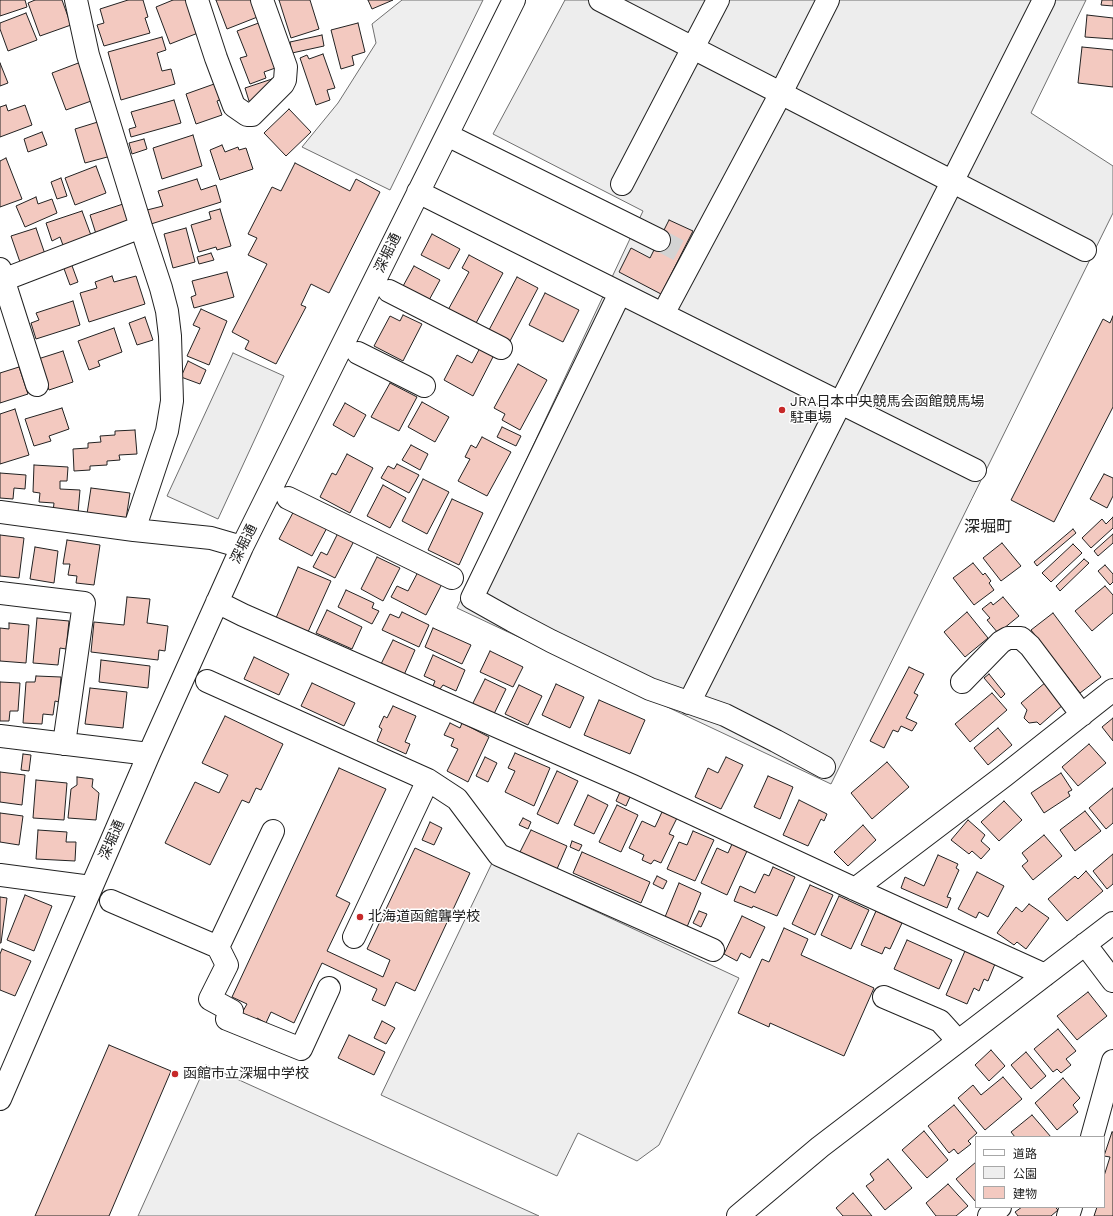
<!DOCTYPE html>
<meta charset="utf-8">
<style>
body{margin:0}
#map{position:relative;width:1113px;height:1216px;overflow:hidden;background:#fff;font-family:"Work Sans","Noto Sans JP",sans-serif}
canvas{display:block}
.legend{position:absolute;left:975px;top:1136px;width:130px;height:72px;box-sizing:border-box;background:#fff;border:1px solid #a7a7a7;margin:0;padding:5px 7px;list-style:none;font-size:12px;color:#222}
.legend li{display:flex;align-items:center;gap:8px;height:20px}
.legend b{width:20px;border:1px solid #a7a7a7}
</style>
<div id="map">
<canvas width="1113" height="1216"></canvas>
<ul class="legend">
<li><b style="height:5px;background:#fff"></b>道路</li>
<li><b style="height:11px;background:#eee"></b>公園</li>
<li><b style="height:11px;background:#f3c9c0"></b>建物</li>
</ul>
</div>
<script>
const ctx = document.querySelector('canvas').getContext('2d');
ctx.lineJoin = 'round';
function fillPath(path, color) { ctx.fillStyle = color; ctx.fill(path, 'evenodd'); }
const shape = rows => new Path2D(rows.map(r => 'M' + r).join(''));
function strokePath(path, color, width, dash) { ctx.strokeStyle = color; ctx.lineWidth = width; ctx.lineCap = dash ? 'butt' : 'round'; ctx.setLineDash(dash || []); ctx.stroke(path); }
function drawText(font, color, halo, rows, align = 'center') {
  ctx.font = font + ' "Work Sans","Noto Sans JP",sans-serif'; ctx.lineWidth = 3; ctx.setLineDash([]); ctx.textBaseline = 'middle'; ctx.strokeStyle = halo; ctx.fillStyle = color; for (const [text, x, y, turn = 0] of rows) {
    ctx.save(); ctx.translate(x, y); ctx.rotate((+turn || 0) * Math.PI / 180); ctx.textAlign = isNaN(turn) ? turn : align; if (halo) ctx.strokeText(text, 0, 0); ctx.fillText(text, 0, 0); ctx.restore();
  }
}
const green = shape([
 [402,0,483,0,390,190,302,147,338,103,376,43,372,24,402,0],
 [492,863,739,978,659,1145,637,1161,578,1133,557,1176,381,1095,492,863],
 [206,1065,539,1216,138,1216,206,1065]
]);
fillPath(green, '#eee');
strokePath(green, '#6f6f6f', 1);
const parking = shape([
 [565,0,1086,0,1031,113,1113,166,1113,213,831,784,457,608,643,211,493,134,565,0],
 [233,353,284,376,218,519,167,496,233,353]
]);
fillPath(parking, '#ededed');
strokePath(parking, '#6f6f6f', 1);
const building = shape([
 [0,0,25,0,27,7,0,16,0,0],
 [35,0,62,0,71,25,40,36,28,3,35,0],
 [128,0,143,0,148,17,145,18,150,33,104,46,97,25,104,23,100,9,128,0],
 [173,0,186,0,198,33,170,44,156,7,173,0],
 [216,0,254,0,260,16,227,29,216,0],
 [279,0,310,0,319,29,291,38,279,0],
 [368,0,393,0,372,9,368,0],
 [1102,0,1113,0,1113,6,1101,5,1102,0],
 [26,13,37,40,8,51,0,29,0,23,26,13],
 [1087,15,1113,18,1113,39,1085,37,1087,15],
 [264,21,281,66,264,72,266,78,250,84,240,58,247,56,237,31,264,21],
 [358,23,365,52,352,56,354,65,341,69,331,30,358,23],
 [322,35,324,46,292,53,290,42,322,35],
 [162,37,166,50,157,53,162,71,171,69,175,84,121,100,108,52,162,37],
 [1082,47,1113,50,1113,87,1078,83,1082,47],
 [323,54,335,88,327,90,330,100,316,105,300,58,307,55,309,59,323,54],
 [81,62,94,100,66,110,52,73,81,62],
 [0,63,8,83,0,86,0,63],
 [272,79,274,85,256,104,249,101,245,88,272,79],
 [217,83,222,99,217,101,222,115,196,124,186,94,217,83],
 [174,100,181,123,131,137,129,129,136,127,131,112,174,100],
 [6,105,8,111,25,105,32,125,0,137,0,107,6,105],
 [289,109,311,132,286,156,264,133,289,109],
 [101,121,111,156,85,163,75,129,101,121],
 [42,132,47,145,28,152,24,139,42,132],
 [193,135,202,166,162,179,153,148,193,135],
 [144,139,147,149,132,154,129,143,144,139],
 [222,145,225,152,238,147,239,150,246,148,253,169,220,180,210,150,222,145],
 [6,158,22,199,0,207,0,161,6,158],
 [295,163,350,191,356,179,380,192,329,293,311,284,301,305,306,307,276,364,245,349,249,341,232,332,267,264,248,255,257,238,248,234,272,187,281,191,295,163],
 [96,166,106,193,75,205,65,178,96,166],
 [61,178,67,196,57,199,51,182,61,178],
 [197,179,201,190,216,185,221,202,151,224,147,210,163,206,158,191,197,179],
 [36,197,38,204,52,199,57,213,25,227,16,206,36,197],
 [123,204,130,226,97,237,90,215,123,204],
 [220,209,231,246,217,250,216,247,199,252,191,225,211,219,209,212,220,209],
 [82,211,92,238,64,248,60,237,52,241,46,223,82,211],
 [669,220,693,231,661,294,619,272,631,248,650,258,669,220],
 [36,228,46,257,21,265,11,236,36,228],
 [186,228,195,262,173,268,164,234,186,228],
 [432,234,460,249,449,269,421,255,432,234],
 [211,253,214,260,199,264,197,257,211,253],
 [469,255,503,273,475,325,448,310,469,272,462,268,469,255],
 [71,263,78,282,70,285,63,266,71,263],
 [414,266,440,280,428,302,402,288,414,266],
 [227,272,234,297,194,308,191,297,196,295,192,281,227,272],
 [112,276,114,282,136,276,145,304,89,322,80,293,97,288,95,282,112,276],
 [517,277,538,288,510,341,489,330,517,277],
 [545,293,579,310,563,342,529,325,545,293],
 [73,301,80,325,36,339,31,323,39,320,36,313,73,301],
 [201,309,227,321,209,365,187,356,200,328,193,325,201,309],
 [403,315,422,324,403,361,374,346,390,316,400,321,403,315],
 [1113,316,1113,407,1054,522,1011,500,1103,319,1110,323,1113,316],
 [145,317,153,340,137,345,129,323,145,317],
 [114,328,122,352,98,361,100,366,89,370,78,341,114,328],
 [481,346,495,353,473,396,444,380,457,355,472,363,481,346],
 [63,351,73,382,49,390,38,359,63,351],
 [188,361,206,370,200,384,181,377,188,361],
 [518,364,547,380,520,430,502,420,505,414,494,408,518,364],
 [19,367,28,394,0,403,0,373,19,367],
 [390,383,417,397,399,431,371,417,390,383],
 [422,402,449,417,435,442,408,427,422,402],
 [345,403,366,415,354,437,333,425,345,403],
 [62,408,69,429,49,436,51,441,34,446,25,419,62,408],
 [15,409,29,455,0,464,0,414,15,409],
 [502,427,521,436,516,446,497,437,502,427],
 [135,430,137,454,119,455,120,460,107,461,107,465,90,466,90,470,74,471,73,449,88,448,88,443,101,442,100,436,115,435,115,431,135,430],
 [482,437,511,452,487,496,458,481,470,459,465,457,471,445,476,448,482,437],
 [411,445,428,454,420,470,402,460,411,445],
 [347,454,373,468,350,513,320,497,332,473,336,475,347,454],
 [397,464,419,475,409,493,381,478,388,466,394,469,397,464],
 [34,465,68,467,67,481,60,481,60,489,80,490,78,513,53,512,54,503,39,502,40,493,33,492,34,465],
 [0,473,26,475,25,489,14,488,13,499,0,498,0,473],
 [1104,474,1113,478,1113,496,1107,508,1090,499,1104,474],
 [423,479,449,492,427,534,402,521,423,479],
 [383,485,406,498,390,528,367,516,383,485],
 [91,488,130,493,126,519,87,514,91,488],
 [452,499,483,513,459,565,428,550,452,499],
 [296,507,329,524,312,556,279,539,296,507],
 [1113,517,1113,528,1091,548,1082,538,1102,519,1106,524,1113,517],
 [1073,529,1076,533,1037,566,1034,562,1073,529],
 [339,531,355,539,335,578,313,567,321,552,327,555,339,531],
 [1113,534,1113,543,1098,556,1094,551,1113,534],
 [0,535,24,538,19,578,0,576,0,535],
 [67,540,100,545,94,585,76,583,77,576,68,575,70,564,63,564,67,540],
 [1002,543,1021,566,1001,581,983,558,1002,543],
 [1073,544,1082,553,1051,582,1042,573,1073,544],
 [35,547,58,551,54,583,30,579,35,547],
 [377,557,400,568,383,601,361,589,377,557],
 [1084,559,1089,563,1060,591,1056,586,1084,559],
 [973,563,983,575,985,573,991,581,989,583,994,590,974,605,953,578,973,563],
 [1105,565,1113,574,1113,582,1110,585,1098,571,1105,565],
 [298,567,331,581,308,632,276,618,298,567],
 [419,570,443,582,426,615,391,597,397,586,408,591,419,570],
 [1105,586,1113,595,1113,613,1092,631,1075,611,1105,586],
 [346,590,374,603,372,608,379,611,372,624,338,607,346,590],
 [127,597,150,599,147,623,168,626,165,651,159,650,158,660,91,652,94,622,124,625,127,597],
 [1003,597,1019,616,998,633,987,620,990,618,982,609,991,602,993,605,1003,597],
 [327,610,362,627,352,649,316,633,327,610],
 [402,612,429,625,419,647,382,630,390,614,399,618,402,612],
 [967,612,988,638,965,657,944,632,967,612],
 [1053,613,1101,677,1080,693,1031,630,1053,613],
 [37,618,69,621,66,649,60,648,58,665,33,663,37,618],
 [9,623,29,625,26,663,0,661,0,628,9,629,9,623],
 [433,628,471,645,462,664,425,647,433,628],
 [393,640,415,650,404,675,381,664,393,640],
 [490,651,523,667,513,687,480,672,490,651],
 [433,655,465,670,456,691,443,685,440,689,433,686,435,681,424,676,433,655],
 [254,657,289,674,279,695,244,679,254,657],
 [101,660,150,666,148,688,99,682,101,660],
 [909,667,924,674,914,693,918,695,906,718,917,723,912,731,901,726,898,732,893,730,884,748,870,741,909,667],
 [989,674,1005,694,1001,698,984,678,989,674],
 [36,676,61,677,59,702,55,701,53,715,43,714,42,724,23,723,26,682,35,682,36,676],
 [485,679,506,689,493,716,472,705,485,679],
 [0,682,20,683,18,711,10,711,9,721,0,721,0,682],
 [1046,682,1064,704,1040,725,1037,722,1029,723,1024,718,1027,710,1021,703,1046,682],
 [312,683,355,703,344,726,301,706,312,683],
 [556,684,584,697,570,728,542,715,556,684],
 [519,685,542,696,528,725,505,714,519,685],
 [90,688,127,692,123,728,85,724,90,688],
 [992,693,1007,710,970,742,955,724,992,693],
 [599,700,645,720,630,754,584,735,599,700],
 [393,706,416,716,405,742,410,744,406,754,377,741,382,729,379,727,384,716,387,718,393,706],
 [225,716,283,744,261,790,256,788,249,803,242,800,210,865,165,843,195,782,219,793,228,775,202,763,225,716],
 [1113,718,1113,741,1102,727,1113,718],
 [450,723,460,728,462,723,489,737,468,782,447,771,458,749,451,746,454,739,444,735,450,723],
 [998,728,1012,745,988,765,974,748,998,728],
 [1089,744,1106,763,1078,786,1062,767,1089,744],
 [515,753,550,768,534,806,505,792,515,771,508,768,515,753],
 [23,754,31,755,29,771,21,770,23,754],
 [485,757,497,763,488,782,476,776,485,757],
 [726,757,743,765,721,809,695,797,708,768,718,773,726,757],
 [887,762,909,787,872,819,851,793,887,762],
 [339,768,386,789,336,896,350,903,327,951,383,977,390,960,367,949,415,848,470,873,415,991,396,982,385,1006,372,1000,377,989,322,963,294,1023,271,1012,266,1023,257,1018,254,1025,248,1016,242,1013,247,1004,232,997,339,768],
 [557,771,578,781,558,824,537,814,557,771],
 [0,772,25,775,22,805,0,802,0,772],
 [1061,773,1072,790,1068,792,1070,796,1044,813,1031,793,1061,773],
 [768,776,793,787,780,819,754,807,768,776],
 [77,777,93,779,92,787,99,793,96,820,68,818,71,789,77,785,77,777],
 [36,780,67,783,64,820,33,818,36,780],
 [1113,788,1113,823,1106,829,1089,808,1113,788],
 [620,792,630,797,626,806,616,801,620,792],
 [588,795,608,805,594,834,574,825,588,795],
 [799,800,827,814,824,821,821,819,808,846,783,835,799,800],
 [1004,801,1022,820,999,841,981,822,1004,801],
 [617,805,638,815,621,852,599,842,617,805],
 [1085,811,1101,831,1075,851,1060,830,1085,811],
 [662,812,677,818,669,834,674,836,661,863,654,860,651,864,642,860,644,855,629,848,642,821,655,827,662,812],
 [0,813,23,816,19,845,0,842,0,813],
 [523,818,531,822,528,829,519,825,523,818],
 [968,820,985,835,981,841,990,849,981,859,972,851,969,854,951,840,968,820],
 [430,822,442,828,434,845,422,840,430,822],
 [863,825,876,840,848,866,834,852,863,825],
 [38,830,67,832,66,842,76,842,75,861,36,859,38,830],
 [531,830,567,846,557,869,520,852,531,830],
 [693,831,714,840,695,881,667,869,679,842,687,845,693,831],
 [1044,835,1062,856,1033,880,1022,866,1028,861,1022,853,1044,835],
 [572,841,582,845,579,851,570,847,572,841],
 [732,844,747,851,727,895,701,883,717,848,728,853,732,844],
 [582,852,650,882,641,903,573,873,582,852],
 [1113,854,1113,884,1107,889,1093,871,1113,854],
 [938,855,958,864,956,868,959,870,947,897,951,898,947,908,901,888,905,877,924,886,938,855],
 [773,867,795,877,777,916,753,906,752,908,734,901,740,886,755,893,764,874,769,876,773,867],
 [1086,871,1103,891,1067,921,1048,899,1075,876,1078,879,1086,871],
 [977,872,1004,886,988,917,979,912,976,918,958,909,977,872],
 [657,876,667,881,663,889,653,884,657,876],
 [679,883,701,893,687,927,665,917,679,883],
 [810,885,833,895,815,935,792,924,810,885],
 [25,895,52,906,34,951,7,940,25,895],
 [839,896,869,910,851,949,821,935,839,896],
 [0,897,7,898,1,943,0,943,0,897],
 [1029,904,1049,918,1026,949,1017,942,1014,945,997,933,1016,907,1022,912,1029,904],
 [699,911,707,914,701,927,693,923,699,911],
 [876,911,902,923,890,949,885,947,882,954,861,945,876,911],
 [742,916,765,927,750,958,741,953,737,961,724,954,742,916],
 [784,928,808,939,801,955,874,988,844,1056,770,1023,769,1027,738,1013,762,959,769,962,784,928],
 [907,940,952,960,939,989,894,969,907,940],
 [2,949,31,961,15,996,0,990,0,954,2,949],
 [965,951,995,964,988,981,984,979,979,991,974,988,967,1004,946,995,965,951],
 [1088,992,1107,1016,1077,1040,1057,1016,1088,992],
 [382,1021,395,1028,386,1044,374,1038,382,1021],
 [1058,1029,1076,1051,1066,1059,1071,1065,1061,1073,1057,1069,1053,1072,1034,1049,1058,1029],
 [349,1035,385,1052,374,1075,338,1058,349,1035],
 [109,1045,171,1071,109,1216,35,1216,109,1045],
 [991,1050,1005,1066,989,1081,975,1065,991,1050],
 [1026,1052,1046,1076,1031,1089,1011,1065,1026,1052],
 [1003,1077,1022,1099,985,1130,958,1098,973,1085,981,1095,1003,1077],
 [1063,1078,1080,1098,1073,1105,1078,1112,1057,1130,1035,1103,1063,1078],
 [954,1105,977,1133,968,1141,971,1144,958,1154,954,1149,949,1153,928,1126,954,1105],
 [1032,1115,1051,1137,1015,1137,1011,1132,1032,1115],
 [924,1131,948,1160,927,1178,902,1150,924,1131],
 [1112,1132,1113,1132,1113,1216,1094,1216,1097,1207,1104,1207,1104,1176,1110,1157,1104,1156,1112,1132],
 [888,1159,912,1188,885,1210,866,1186,874,1180,870,1174,888,1159],
 [976,1162,976,1202,956,1179,976,1162],
 [948,1184,968,1206,956,1216,936,1216,926,1203,948,1184],
 [853,1193,872,1216,843,1216,836,1208,853,1193],
 [1022,1207,1055,1207,1058,1210,1051,1216,1018,1216,1015,1212,1022,1207]
]);
fillPath(building, '#f3c9c0');
strokePath(building, '#222', 1);
strokePath(shape([
 [659,240,682,252]
]), '#d3d3d3', 22, [22, 11]);
const minor = shape([
 [76,0,88,55,141,227,161,288,167,311,170,336,172,401,167,431,134,530,211,538,242,547],
 [197,0,216,58,234,106,247,115,252,115,283,84,285,80,286,67,262,0],
 [600,0,1085,250],
 [447,135,659,240],
 [622,184,718,0],
 [418,192,975,470],
 [0,269,37,385],
 [3,280,141,227],
 [389,291,501,348],
 [620,293,472,598,513,621,551,641,650,689,725,715,776,741,824,767],
 [663,314,781,93,828,0],
 [358,353,424,386],
 [288,498,452,578],
 [0,512,134,530],
 [0,593,84,603,64,744],
 [217,602,243,615,633,786,855,889,1045,975],
 [207,681,428,780,457,799,499,855,713,950],
 [962,682,1001,642,1008,638,1021,638,1030,646,1082,715],
 [689,703,1044,0],
 [0,736,149,754],
 [0,875,91,887],
 [855,889,1004,776,1113,690],
 [111,901,218,947,273,831],
 [354,937,428,780],
 [1085,944,1113,981],
 [218,947,227,965,210,999,232,1011,227,1019,301,1049,329,988],
 [884,997,940,1021,958,1041],
 [0,1099,149,754,242,547,514,0],
 [1092,1137,1113,1061],
 [738,1216,820,1147,1113,923],
 [989,1216,1000,1207],
 [1068,1216,1071,1207]
]);
strokePath(minor, '#222', 24);
strokePath(minor, '#fff', 22);
for (const [x, y, r, color] of [
 [782,410,4,"#c62828"],
 [360,917,4,"#c62828"],
 [175,1074,4,"#c62828"]
]) { const dot = new Path2D(); dot.arc(x, y, r, 0, 2 * Math.PI); ctx.fillStyle = color; ctx.fill(dot); strokePath(dot, '#fff', 1.5); }
drawText('14px', '#222', '#fff', [
 ["深堀通",388,253,-64],
 ["深堀通",244,544,-64],
 ["深堀通",112,840,-66]
]);
drawText('14px', '#222', '#fff', [
 ["JRA日本中央競馬会函館競馬場",790,402],
 ["駐車場",790,418],
 ["北海道函館聾学校",368,917],
 ["函館市立深堀中学校",183,1074]
], 'left');
drawText('16px', '#222', '#fff', [
 ["深堀町",988,527]
]);
</script>
